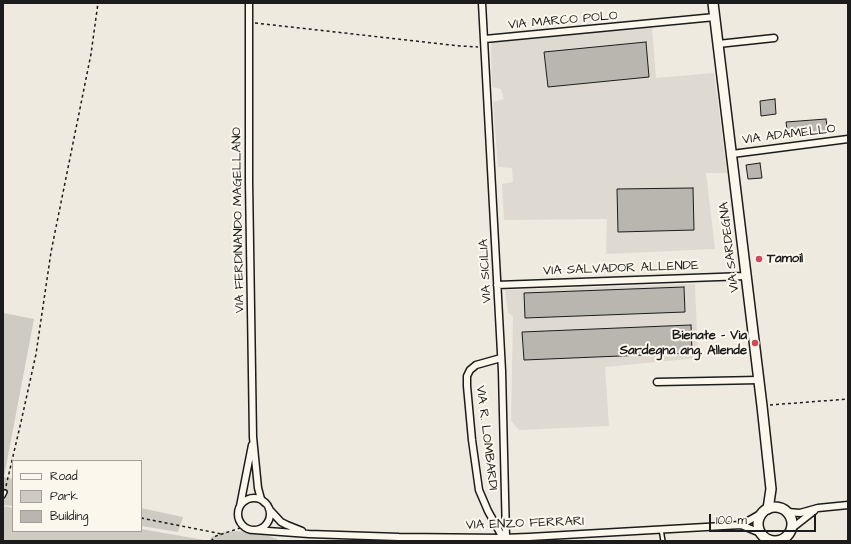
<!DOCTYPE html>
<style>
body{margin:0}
#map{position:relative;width:851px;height:544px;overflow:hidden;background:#eeeadf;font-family:"Architects Daughter",sans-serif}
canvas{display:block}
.frame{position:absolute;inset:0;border:4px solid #1c1c1c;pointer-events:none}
.legend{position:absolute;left:12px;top:460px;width:130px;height:72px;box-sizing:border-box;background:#fbf7ec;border:1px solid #a29f99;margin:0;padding:5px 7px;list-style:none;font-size:12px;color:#1c1c1c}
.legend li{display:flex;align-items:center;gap:8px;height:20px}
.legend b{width:20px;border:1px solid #a29f99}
.scale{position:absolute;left:709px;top:514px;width:107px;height:18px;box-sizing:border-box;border:2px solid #1c1c1c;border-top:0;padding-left:5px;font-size:12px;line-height:14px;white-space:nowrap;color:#1c1c1c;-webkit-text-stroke:3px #fbf7ec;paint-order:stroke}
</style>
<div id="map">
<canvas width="851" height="544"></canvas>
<div class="frame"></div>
<ul class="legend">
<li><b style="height:5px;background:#fbf7ec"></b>Road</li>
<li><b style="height:11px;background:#ceccc2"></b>Park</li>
<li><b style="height:11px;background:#b9b6af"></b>Building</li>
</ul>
<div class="scale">100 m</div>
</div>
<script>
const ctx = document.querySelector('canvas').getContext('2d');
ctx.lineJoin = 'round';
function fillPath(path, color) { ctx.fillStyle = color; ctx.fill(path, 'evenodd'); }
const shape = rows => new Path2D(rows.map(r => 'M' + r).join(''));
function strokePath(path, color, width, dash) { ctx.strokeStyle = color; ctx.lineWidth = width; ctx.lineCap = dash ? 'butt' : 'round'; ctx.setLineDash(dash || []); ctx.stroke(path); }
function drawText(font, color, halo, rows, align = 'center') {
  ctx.font = font + ' "Architects Daughter",sans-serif'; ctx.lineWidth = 4; ctx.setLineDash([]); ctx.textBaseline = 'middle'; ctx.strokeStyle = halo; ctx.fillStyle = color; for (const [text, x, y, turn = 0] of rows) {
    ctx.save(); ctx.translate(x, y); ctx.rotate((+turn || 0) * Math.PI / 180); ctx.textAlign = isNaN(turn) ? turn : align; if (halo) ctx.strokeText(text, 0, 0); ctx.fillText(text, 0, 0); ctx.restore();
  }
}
fillPath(shape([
 [652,27,656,78,714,73,727,173,706,173,715,249,606,254,607,219,504,220,502,184,513,182,512,168,498,167,493,102,504,99,501,89,492,87,491,43],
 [695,284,698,358,605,367,609,426,519,430,511,421,513,316,508,313,505,290]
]), '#dedad1');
fillPath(shape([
 [3,313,34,319,4,477,13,479,13,506,3,505],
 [3,506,13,508,13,531,141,531,141,529,210,541,211,537,216,535,225,532,235,531,247,532,269,536,277,539,278,541,3,541],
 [141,508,183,517,178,532,141,526]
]), '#ceccc2');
const building = shape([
 [646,42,649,77,548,87,544,52,646,42],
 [775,99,776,114,761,116,760,101,775,99],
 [826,119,828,133,788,137,786,122,826,119],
 [760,163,762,178,748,179,746,165,760,163],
 [693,188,694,230,618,232,617,189,693,188],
 [684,287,685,312,525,318,524,293,684,287],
 [691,325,692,353,524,360,522,332,691,325]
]);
fillPath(building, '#b9b6af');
strokePath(building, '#1c1c1c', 1);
const lane = shape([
 [3,496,5,492],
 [661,529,663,541]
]);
const street = shape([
 [249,3,249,181,253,437,258,488,261,499,265,503],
 [482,3,502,371,506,537],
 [485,39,715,17],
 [718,44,774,38],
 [732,154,848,139],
 [497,285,746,276],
 [501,358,476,365,470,370,467,376,467,386,472,440,479,490,488,511,503,538],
 [657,382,759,380],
 '238 514a16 16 0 1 1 32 0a16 16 0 1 1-32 0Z',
 [240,506,252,445],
 [269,509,281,522,287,525,302,531],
 [787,512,800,513,818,508,848,505],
 [741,525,763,534],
 [791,529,814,511],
 [254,530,309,534,399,537,503,538,529,537,741,525,762,513]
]);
const secondary = shape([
 [713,3,762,406,771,489,768,509],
 '758 524a17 17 0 1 1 34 0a17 17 0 1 1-34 0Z'
]);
strokePath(lane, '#1c1c1c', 6);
strokePath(street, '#1c1c1c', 9);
strokePath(secondary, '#1c1c1c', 12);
strokePath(shape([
 [255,23,460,46,478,47],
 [770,405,848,399],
 [6,486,21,422,36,354,51,252,91,54,98,3],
 [141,518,222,534],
 [211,541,216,536,240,528,243,525]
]), '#1c1c1c', 1.5, [3, 3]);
strokePath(lane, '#fbf7ec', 3);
strokePath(street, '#fbf7ec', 6);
strokePath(secondary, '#fbf7ec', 9);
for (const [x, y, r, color] of [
 [759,259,4,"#d1495b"],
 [755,343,4,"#d1495b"]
]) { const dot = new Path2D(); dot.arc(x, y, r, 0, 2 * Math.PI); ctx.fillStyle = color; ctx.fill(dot); strokePath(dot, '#fbf7ec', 1.5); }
drawText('13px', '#1c1c1c', '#fbf7ec', [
 ["VIA MARCO POLO",563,21,-5],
 ["VIA ADAMELLO",789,135,-7],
 ["VIA FERDINANDO MAGELLANO",239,220,-91],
 ["VIA SARDEGNA",730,247,-97],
 ["VIA SALVADOR ALLENDE",621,269,-2],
 ["VIA SICILIA",486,271,-93],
 ["VIA R. LOMBARDI",486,438,83],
 ["VIA ENZO FERRARI",525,524,-2]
]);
drawText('bold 13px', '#1c1c1c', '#fbf7ec', [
 ["Tamoil",767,259],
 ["Bienate - Via",747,336,"right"],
 ["Sardegna ang. Allende",747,351,"right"]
], 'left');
</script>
